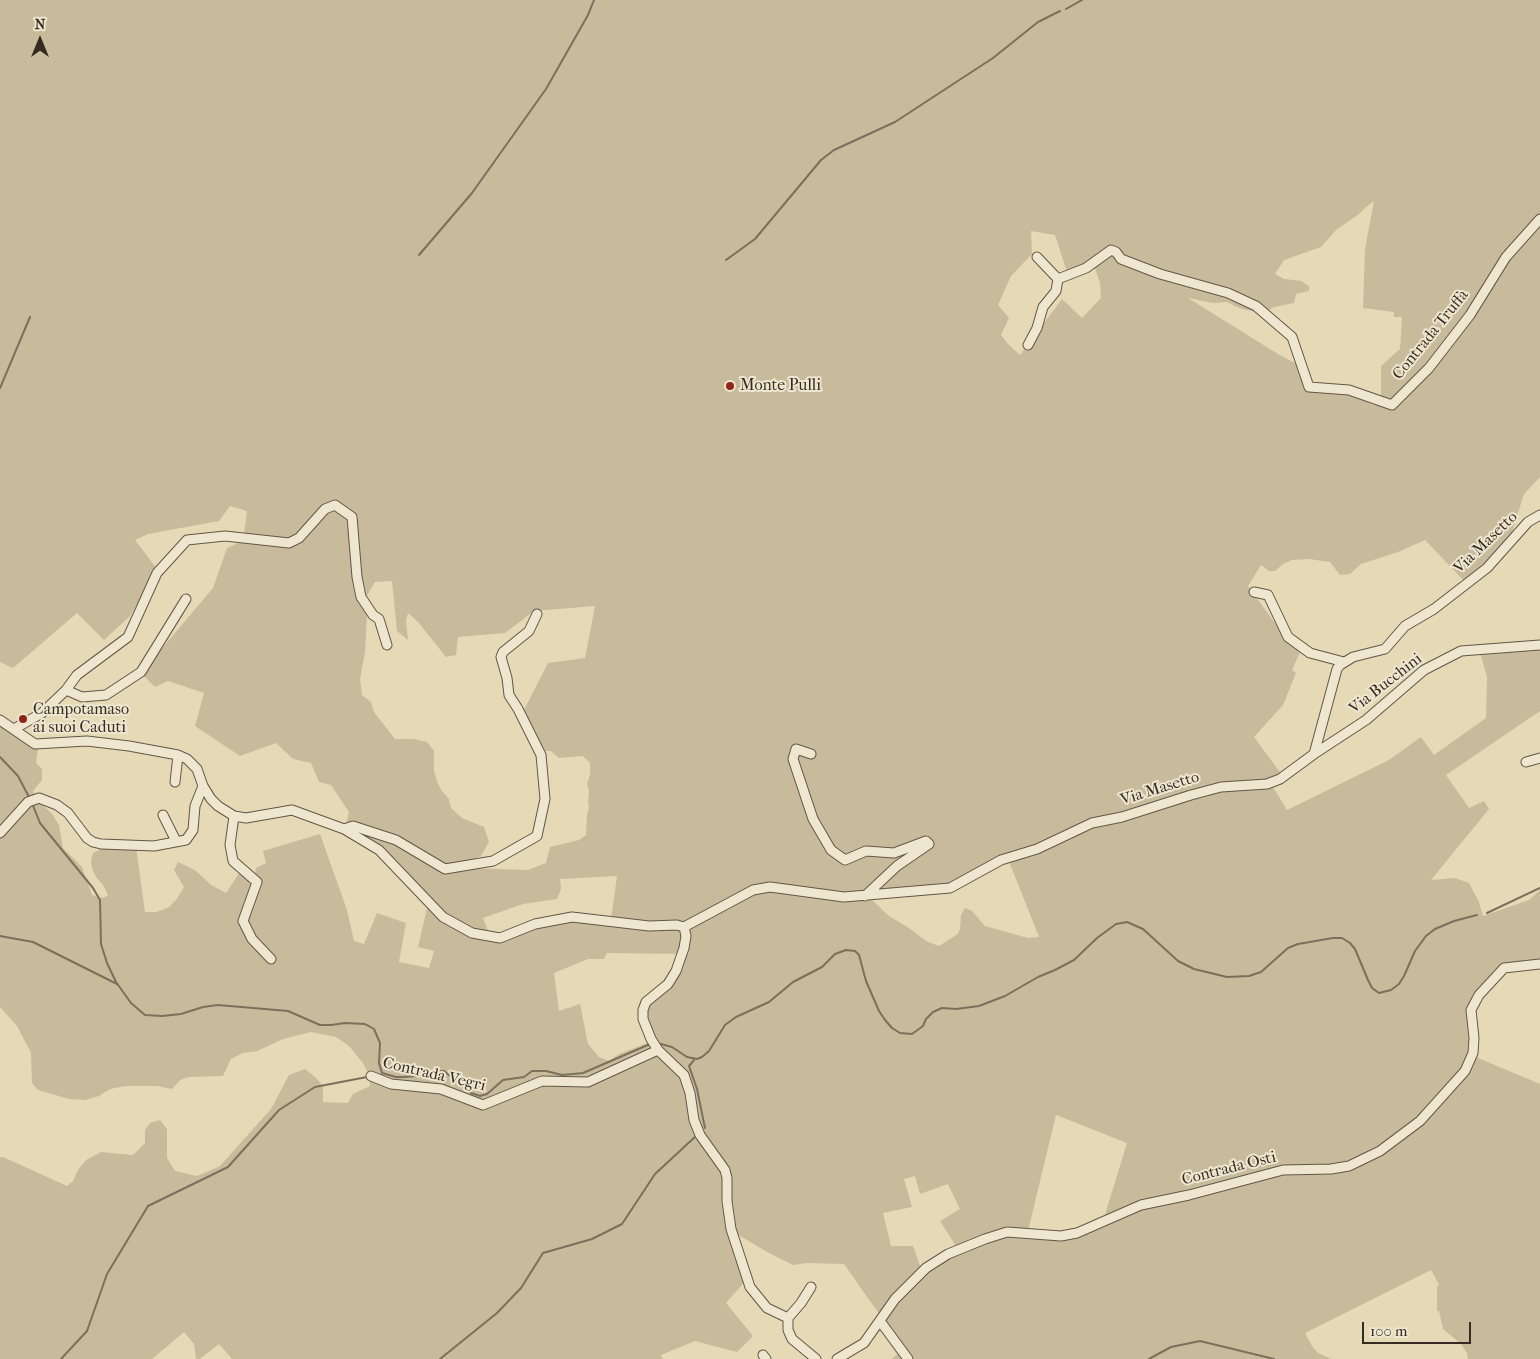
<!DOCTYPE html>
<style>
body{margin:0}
#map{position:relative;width:1540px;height:1359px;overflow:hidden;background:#e6d9b5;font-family:"IM FELL French Canon",serif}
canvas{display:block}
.north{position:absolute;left:15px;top:15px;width:50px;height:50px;-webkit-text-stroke:4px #efe6cf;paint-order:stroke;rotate:0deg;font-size:14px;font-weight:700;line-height:20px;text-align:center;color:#362b23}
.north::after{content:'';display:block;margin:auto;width:18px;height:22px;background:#362b23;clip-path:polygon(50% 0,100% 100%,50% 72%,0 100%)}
.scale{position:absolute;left:1362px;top:1322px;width:109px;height:22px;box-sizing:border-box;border:2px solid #362b23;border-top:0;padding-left:6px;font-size:15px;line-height:18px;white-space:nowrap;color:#362b23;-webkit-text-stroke:4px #efe6cf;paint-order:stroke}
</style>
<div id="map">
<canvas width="1540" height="1359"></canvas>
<div class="north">N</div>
<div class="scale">100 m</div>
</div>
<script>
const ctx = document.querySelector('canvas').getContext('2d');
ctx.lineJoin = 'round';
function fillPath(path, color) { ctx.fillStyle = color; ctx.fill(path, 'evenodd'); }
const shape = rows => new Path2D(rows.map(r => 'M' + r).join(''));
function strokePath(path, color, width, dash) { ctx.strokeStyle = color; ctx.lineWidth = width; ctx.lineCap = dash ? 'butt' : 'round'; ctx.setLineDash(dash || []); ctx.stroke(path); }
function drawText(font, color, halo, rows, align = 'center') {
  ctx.font = font + ' "IM FELL French Canon",serif'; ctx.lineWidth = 4; ctx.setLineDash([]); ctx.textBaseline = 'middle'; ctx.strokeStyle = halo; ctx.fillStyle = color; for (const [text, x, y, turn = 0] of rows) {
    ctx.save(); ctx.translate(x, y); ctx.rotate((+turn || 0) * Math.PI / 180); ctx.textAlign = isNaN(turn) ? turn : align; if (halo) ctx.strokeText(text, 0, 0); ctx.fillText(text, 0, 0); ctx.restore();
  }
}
fillPath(shape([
 [0,0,1540,0,1540,477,1524,494,1508,545,1467,584,1425,540,1398,552,1361,564,1350,574,1340,575,1330,562,1309,559,1292,560,1283,564,1275,571,1269,571,1261,565,1248,586,1285,637,1301,650,1292,670,1296,673,1283,705,1254,737,1282,775,1270,782,1287,810,1389,760,1421,737,1434,755,1486,718,1487,677,1479,648,1540,644,1540,711,1446,775,1469,808,1484,801,1489,809,1431,880,1455,878,1469,883,1479,902,1483,916,1529,900,1540,890,1540,963,1503,971,1471,1005,1471,1055,1540,1084,1540,1359,1468,1359,1467,1353,1461,1344,1443,1329,1439,1311,1437,1311,1437,1287,1439,1285,1431,1270,1305,1333,1312,1346,1318,1353,1331,1359,891,1359,898,1354,877,1325,882,1318,844,1264,807,1263,793,1265,767,1252,732,1231,748,1278,726,1303,753,1336,737,1352,695,1341,661,1355,662,1359,232,1359,219,1344,200,1359,196,1359,194,1344,184,1332,152,1359,0,1359,0,1157,3,1157,67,1186,73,1181,78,1170,86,1160,101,1152,133,1155,145,1143,145,1130,150,1123,160,1120,167,1129,167,1158,175,1171,197,1176,220,1166,271,1109,289,1075,305,1069,315,1077,323,1086,323,1102,348,1103,353,1094,370,1086,368,1073,363,1063,349,1046,336,1037,311,1032,283,1039,257,1051,243,1053,231,1059,223,1076,189,1077,180,1080,172,1089,157,1086,125,1086,110,1089,99,1096,85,1100,69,1099,38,1090,32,1083,31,1053,17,1026,0,1007,0,719,39,740,36,763,42,769,42,780,33,791,36,798,52,814,59,825,63,848,82,867,92,895,103,898,108,895,103,885,96,877,92,868,91,861,93,853,107,846,136,847,145,912,156,912,168,908,176,900,184,887,174,870,178,862,195,870,211,885,226,893,240,872,254,881,256,868,266,863,263,851,320,834,347,910,354,941,364,944,377,913,406,923,399,962,429,968,434,951,418,947,428,904,390,860,345,829,349,812,331,785,319,782,311,763,293,759,276,743,240,756,195,726,204,693,168,681,155,687,141,673,213,588,227,548,243,541,247,511,230,506,219,521,148,534,135,540,157,569,130,616,104,640,77,613,13,668,0,662],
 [1374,201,1365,249,1363,308,1394,312,1394,317,1402,317,1400,349,1381,366,1381,406,1370,404,1368,397,1355,387,1304,383,1304,368,1278,354,1188,298,1213,303,1227,302,1239,308,1263,314,1274,307,1294,303,1296,294,1309,291,1309,286,1301,281,1284,279,1275,274,1284,260,1321,247,1336,230,1359,214,1366,207],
 [1031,231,1055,235,1068,275,1093,263,1100,283,1101,298,1082,318,1062,299,1020,355,1008,344,1001,335,1009,318,998,305,1011,276,1032,254],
 [392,581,397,631,408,640,406,621,408,613,418,622,446,657,456,655,458,637,505,633,534,611,595,606,585,658,548,663,523,712,536,750,551,751,559,758,583,756,590,763,590,775,587,784,589,791,588,803,589,808,587,815,586,835,579,840,550,847,546,863,528,870,465,868,468,861,481,856,489,842,484,827,462,818,451,808,449,799,441,790,437,781,434,771,434,751,427,742,414,739,395,739,374,712,371,702,362,695,360,679,365,652,367,613,362,604,375,582],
 [1008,859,1039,937,1028,938,985,926,972,911,965,908,961,915,960,929,958,934,939,946,926,941,909,928,889,916,871,899,950,887],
 [617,876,611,919,540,921,508,934,490,936,483,918,523,904,557,899,561,889,560,879],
 [607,953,682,954,666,986,646,1000,645,1029,653,1041,619,1054,609,1061,599,1057,588,1044,580,1004,559,1011,554,973,588,959,604,959],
 [1056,1115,1127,1143,1103,1221,1062,1234,1028,1231],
 [915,1176,920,1194,948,1184,960,1209,940,1221,957,1248,921,1268,913,1246,891,1246,883,1213,912,1207,904,1179]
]), '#c8bb9c');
strokePath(shape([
 [1066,9,1082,0],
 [419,255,472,193,546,89,588,15,594,0],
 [726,260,755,239,821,160,834,150,895,122,993,58,1038,22,1060,11],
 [0,388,30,317],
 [0,757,18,776,29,797],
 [32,803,40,823,93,888,100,900,101,944,107,963,116,982,131,1003,145,1015,162,1016,181,1014,203,1007,218,1005,288,1011,320,1025,331,1025,345,1023,365,1024,374,1029,380,1043,379,1063,382,1073,396,1077,403,1077,419,1076,436,1071,444,1071,471,1093,480,1096,487,1094,503,1080,524,1077,532,1071,546,1071,562,1075,583,1073,650,1044],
 [1487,913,1540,888],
 [0,936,33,942,117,984],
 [657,1043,672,1047,687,1057,697,1059,702,1057,709,1051,725,1025,736,1017,769,1002,793,982,822,967,835,954,846,950,855,951,859,955,866,981,879,1011,885,1020,892,1028,900,1033,912,1034,923,1026,926,1019,933,1012,942,1008,956,1009,979,1006,1005,996,1038,977,1055,970,1074,960,1097,938,1116,924,1127,922,1143,929,1178,961,1194,969,1227,977,1249,976,1261,972,1288,948,1298,944,1333,938,1342,938,1350,943,1355,949,1368,980,1372,988,1379,993,1391,990,1399,984,1404,976,1415,951,1426,936,1435,929,1454,921,1477,915],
 [694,1060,689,1066,697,1089,705,1128],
 [61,1359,87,1331,107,1274,148,1206,228,1167,279,1110,315,1087,367,1077],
 [440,1359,497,1313,521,1288,543,1253,592,1239,622,1224,655,1174,696,1136],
 [1149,1359,1171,1347,1200,1341,1274,1359]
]), '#7c705d', 2);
const minor = shape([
 [1037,257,1058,279],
 [1058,279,1086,268,1111,250,1116,252,1121,259,1160,274,1228,293,1256,306,1292,337,1309,387,1349,390,1392,405,1429,368,1470,315,1506,257,1540,219],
 [1028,345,1037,328,1043,307,1056,291,1058,279],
 [1254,592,1268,595,1288,637,1310,653,1344,662],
 [66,690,82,697,106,695,141,672,186,599],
 [0,720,35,744,87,741,129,746,178,755,187,759,197,769,203,786,211,799,218,806,234,816,246,818,292,810,344,829,379,850,443,917,472,933,500,938,535,924,572,917,649,926,677,925,684,927],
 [14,729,42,713,66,690,77,675,128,637,157,573,187,540,225,536,289,543,299,538,325,509,335,505,352,517,357,577,361,597,373,615,379,619,387,645],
 [811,754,796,749,793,759,813,819,831,850,845,860,866,851,894,853,926,841,929,844,897,866,865,896],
 [1314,754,1366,720,1424,670,1461,651,1540,645],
 [1526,762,1540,758],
 [175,782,178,755],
 [163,815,176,841],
 [234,816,230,845,233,861,257,882,243,921,252,939,271,959],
 [344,829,353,826,396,840,445,869,493,861,537,836,545,799,541,755,518,709,509,695,507,678,501,657,503,652,529,631,537,614],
 [0,833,28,802,39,798,57,805,68,813,87,838,93,842,101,844,154,846,186,840,193,830,195,806,203,786],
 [684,927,753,890,770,887,844,897,950,888,1001,860,1037,849,1092,823,1122,817,1191,795,1221,787,1267,784,1280,779,1314,754,1337,669,1340,665,1353,657,1385,649,1405,626,1434,609,1487,568,1528,522,1540,515],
 [684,927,686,936,684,948,676,971,668,984,646,1002,643,1010,643,1019,651,1039,658,1050,684,1075,690,1093,694,1120,700,1135,725,1170,727,1178,727,1201,731,1229,750,1287,767,1308,788,1318,788,1330,792,1339,816,1359],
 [371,1076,391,1084,441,1089,483,1105,542,1081,588,1082,658,1050],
 [788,1318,801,1303,811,1287],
 [880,1321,908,1359],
 [763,1355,766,1359],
 [837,1359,864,1343,895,1299,926,1268,948,1254,985,1239,1007,1232,1061,1236,1077,1233,1141,1205,1189,1195,1283,1170,1331,1169,1349,1166,1380,1151,1420,1121,1465,1071,1473,1053,1474,1038,1471,1010,1479,995,1504,968,1540,964]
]);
strokePath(minor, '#625648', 11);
strokePath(minor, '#efe6cf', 9);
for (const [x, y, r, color] of [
 [730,386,5,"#8f2418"],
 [23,719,5,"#8f2418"]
]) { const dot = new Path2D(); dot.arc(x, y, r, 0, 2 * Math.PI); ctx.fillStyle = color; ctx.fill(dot); strokePath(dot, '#efe6cf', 2); }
drawText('16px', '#362b23', '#efe6cf', [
 ["Contrada Truffa",1431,335,-51],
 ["Via Masetto",1486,543,-44],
 ["Via Bucchini",1386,684,-38],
 ["Via Masetto",1160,789,-17],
 ["Contrada Vegri",434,1075,13],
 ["Contrada Osti",1229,1169,-14]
]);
drawText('16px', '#362b23', '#efe6cf', [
 ["Monte Pulli",740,386],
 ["Campotamaso",33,710],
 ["ai suoi Caduti",33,728]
], 'left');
</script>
